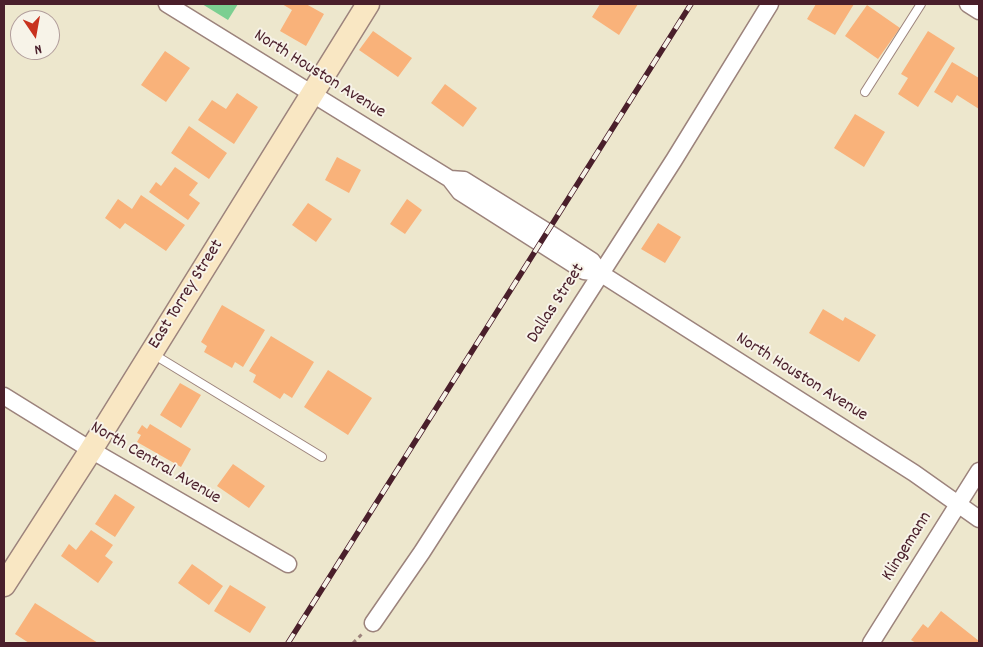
<!DOCTYPE html>
<style>
body{margin:0}
#map{position:relative;width:983px;height:647px;overflow:hidden;background:#ede7cd;font-family:Dekko,sans-serif}
canvas{display:block}
.frame{position:absolute;inset:0;border:5px solid #4a1f2b;pointer-events:none}
.north{position:absolute;left:10px;top:10px;width:50px;height:50px;box-sizing:border-box;background:#f7f3e8;border:1px solid #b29e9c;border-radius:50%;rotate:168deg;font-size:14px;font-weight:700;line-height:20px;text-align:center;color:#4a1f2b}
.north::after{content:'';display:block;margin:auto;width:18px;height:22px;background:#c8321e;clip-path:polygon(50% 0,100% 100%,50% 72%,0 100%)}
</style>
<div id="map">
<canvas width="983" height="647"></canvas>
<div class="frame"></div>
<div class="north">N</div>
</div>
<script>
const ctx = document.querySelector('canvas').getContext('2d');
ctx.lineJoin = 'round';
function fillPath(path, color) { ctx.fillStyle = color; ctx.fill(path, 'evenodd'); }
const shape = rows => new Path2D(rows.map(r => 'M' + r).join(''));
function strokePath(path, color, width, dash) { ctx.strokeStyle = color; ctx.lineWidth = width; ctx.lineCap = dash ? 'butt' : 'round'; ctx.setLineDash(dash || []); ctx.stroke(path); }
function drawText(font, color, halo, rows, align = 'center') {
  ctx.font = font + ' Dekko,sans-serif'; ctx.lineWidth = 4; ctx.setLineDash([]); ctx.textBaseline = 'middle'; ctx.strokeStyle = halo; ctx.fillStyle = color; for (const [text, x, y, turn = 0] of rows) {
    ctx.save(); ctx.translate(x, y); ctx.rotate((+turn || 0) * Math.PI / 180); ctx.textAlign = isNaN(turn) ? turn : align; if (halo) ctx.strokeText(text, 0, 0); ctx.fillText(text, 0, 0); ctx.restore();
  }
}
fillPath(shape([
 [202,4,238,4,228,20]
]), '#7ccf91');
fillPath(shape([
 [282,4,306,4,324,14,306,46,280,31,292,10],
 [600,4,638,4,619,35,592,17],
 [816,4,854,4,835,35,807,19],
 [867,5,900,28,878,59,845,36],
 [373,31,412,58,398,77,359,50],
 [928,31,955,48,918,107,898,94,908,78,901,74],
 [165,51,190,68,166,102,141,85],
 [952,62,979,78,979,109,957,95,952,103,934,92],
 [445,84,477,108,463,127,431,103],
 [237,93,258,107,234,144,198,120,212,100,226,109],
 [855,114,885,132,864,167,834,148],
 [189,126,227,153,209,179,171,153],
 [337,157,361,170,349,193,325,180],
 [175,167,198,183,189,195,200,203,188,220,149,192,156,182,161,186],
 [141,195,185,225,166,251,125,223,120,229,105,218,118,199,132,209],
 [407,199,422,210,405,234,390,224],
 [308,203,332,219,316,242,292,225],
 [658,223,681,237,665,263,641,249],
 [222,305,265,330,243,367,235,362,232,368,204,352,207,346,201,342],
 [823,309,843,321,845,317,876,335,859,362,809,333],
 [271,336,314,362,292,398,284,393,280,399,253,382,256,375,249,371],
 [328,370,372,398,348,435,304,407],
 [180,383,201,395,181,428,160,415],
 [150,424,191,449,181,467,137,442,141,435,137,433,142,425,147,429],
 [233,464,265,486,249,508,217,486],
 [115,494,135,507,115,537,95,524],
 [91,530,113,545,105,556,113,562,98,583,61,556,69,544,76,550],
 [192,564,223,586,209,605,178,583],
 [230,585,266,607,250,633,214,611],
 [35,603,98,643,29,643,15,634],
 [941,611,979,641,978,643,916,643,911,640,923,624,928,628]
]), '#f9b27a');
const lane = shape([
 [865,92,921,4],
 [153,354,322,457]
]);
const street = shape([
 [167,4,450,179,460,192,584,271,600,273,914,473,979,519],
 [968,4,979,11],
 [450,179,464,180,546,231,592,261,600,273],
 [4,396,91,450,288,564],
 [373,623,422,552,674,160,770,4],
 [871,643,979,471]
]);
const secondary = shape([
 [4,585,91,450,368,4]
]);
strokePath(lane, '#9c837c', 10);
strokePath(street, '#9c837c', 19);
strokePath(secondary, '#9c837c', 25);
strokePath(shape([
 [353,643,362,634]
]), '#9c837c', 3, [4, 4]);
strokePath(lane, '#fff', 8);
strokePath(street, '#fff', 16);
strokePath(secondary, '#f9e7c3', 22);
const rail = shape([
 [288,643,691,4]
]);
strokePath(rail, '#4a1f2b', 5.5);
strokePath(rail, '#f7f3e8', 4, [11]);
drawText('18px', '#4a1f2b', '#f7f3e8', [
 ["North Houston Avenue",319,75,32],
 ["East Torrey Street",187,295,-58],
 ["Dallas Street",557,304,-57],
 ["North Houston Avenue",801,378,32],
 ["North Central Avenue",155,464,30],
 ["Klingemann",908,547,-58]
]);
</script>
